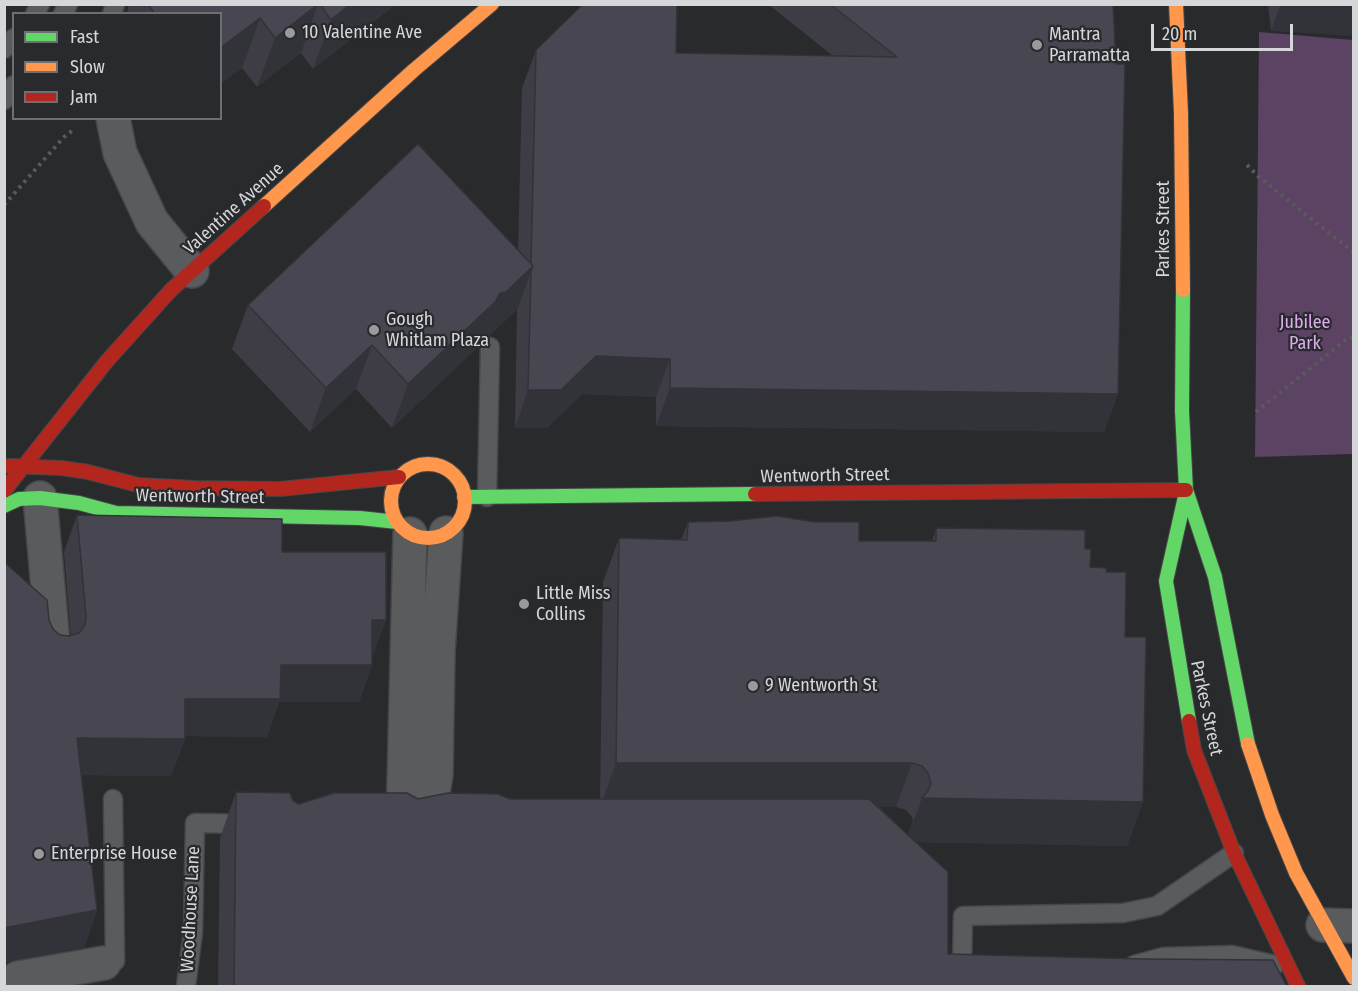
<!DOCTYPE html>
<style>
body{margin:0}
#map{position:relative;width:1358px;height:991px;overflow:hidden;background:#292a2c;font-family:"Fira Sans Condensed",sans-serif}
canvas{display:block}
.frame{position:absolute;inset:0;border:6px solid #d6d7d9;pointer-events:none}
.legend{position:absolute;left:12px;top:12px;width:210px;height:108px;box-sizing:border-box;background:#282a2d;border:2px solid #6e6f72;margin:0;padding:8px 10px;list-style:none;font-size:18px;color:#d6d7d9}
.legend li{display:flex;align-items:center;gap:12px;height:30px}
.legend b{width:30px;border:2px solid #6e6f72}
.scale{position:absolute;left:1151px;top:24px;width:142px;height:27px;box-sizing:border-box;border:3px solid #d6d7d9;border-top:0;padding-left:8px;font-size:18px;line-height:21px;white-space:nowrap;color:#d6d7d9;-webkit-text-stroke:4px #282a2d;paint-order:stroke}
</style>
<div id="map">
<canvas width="1358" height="991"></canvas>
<div class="frame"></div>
<ul class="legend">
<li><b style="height:8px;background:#63d668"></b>Fast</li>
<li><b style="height:8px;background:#ff974d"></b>Slow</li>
<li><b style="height:8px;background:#b3261e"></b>Jam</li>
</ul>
<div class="scale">20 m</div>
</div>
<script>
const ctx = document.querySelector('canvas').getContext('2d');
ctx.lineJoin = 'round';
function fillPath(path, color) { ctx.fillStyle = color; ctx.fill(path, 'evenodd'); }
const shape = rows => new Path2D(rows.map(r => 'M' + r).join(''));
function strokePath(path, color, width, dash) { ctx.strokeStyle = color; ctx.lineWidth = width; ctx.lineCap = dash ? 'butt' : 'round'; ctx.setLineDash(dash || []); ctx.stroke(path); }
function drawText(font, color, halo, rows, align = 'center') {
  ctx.font = font + ' "Fira Sans Condensed",sans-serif'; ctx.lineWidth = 4.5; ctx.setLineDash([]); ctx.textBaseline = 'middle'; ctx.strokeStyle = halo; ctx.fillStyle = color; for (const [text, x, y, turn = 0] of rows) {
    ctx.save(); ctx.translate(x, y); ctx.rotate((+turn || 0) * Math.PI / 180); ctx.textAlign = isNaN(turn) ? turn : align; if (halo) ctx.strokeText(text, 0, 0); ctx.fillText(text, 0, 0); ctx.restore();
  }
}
fillPath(shape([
 [1259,32,1353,40,1353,454,1255,457]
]), '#5c4263');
const lane = shape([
 [35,14,40,4],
 [63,14,68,4],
 [112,14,115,4],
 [4,49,14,38],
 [4,100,14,85],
 [487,497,490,347],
 [104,963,115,961,113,799],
 [1134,965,1163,957,1232,955,1275,965],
 [186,986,193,932,195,823,248,824],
 [944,986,945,982,962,968,963,916,1123,913,1157,906,1234,853]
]);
const street = shape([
 [113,118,120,153,152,222,192,271],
 [40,498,54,655],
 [410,534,403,826,414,822,423,812,433,792,436,775,438,652,446,533],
 [1323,925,1354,926],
 [18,978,104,963]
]);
const fast = shape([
 [1183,290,1182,411,1186,490,1215,577,1248,744],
 [1186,492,1166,581,1189,721],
 [464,497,755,494],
 [4,506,19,499,40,498,79,503,116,513,360,518,397,522]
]);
const slow = shape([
 [1176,4,1181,113,1183,290],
 [264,206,414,70,492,4],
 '391 501a37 37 0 1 1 74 0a37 37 0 1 1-74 0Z',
 [1248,744,1272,815,1296,873,1354,978]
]);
const jam = shape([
 [9,466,62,468,88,472,138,485,194,488,280,489,399,477],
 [4,491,107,361,171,290,264,206],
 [755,494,1186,490],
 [1189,721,1194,750,1234,853,1298,986]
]);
strokePath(lane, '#454648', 21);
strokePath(street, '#454648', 36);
strokePath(fast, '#454648', 16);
strokePath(slow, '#454648', 16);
strokePath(jam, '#454648', 16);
strokePath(shape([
 [1247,165,1259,177,1354,253],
 [4,205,64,137,73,130],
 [1256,412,1348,338,1354,337]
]), '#5a5a5c', 4, [3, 4.5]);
strokePath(lane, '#5a5b5c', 18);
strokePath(street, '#5a5b5c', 33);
strokePath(fast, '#63d668', 14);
strokePath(slow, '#ff974d', 14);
strokePath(jam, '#b3261e', 14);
fillPath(shape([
 [129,4,396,4,313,69,301,53,257,87,242,68,220,84,220,14,127,14],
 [768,4,1113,4,1118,394,1104,432,656,426,656,397,582,394,547,428,515,428,517,309,489,336,484,338,479,346,392,428,356,389,310,432,232,349,248,305,518,251,522,88,536,50,833,56],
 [1268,4,1353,4,1271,31],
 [77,515,282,552,386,620,372,657,372,665,359,702,279,702,267,737,185,736,185,739,171,776,81,775,97,910,84,948,4,962,4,562,49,620,53,629,60,635,69,636,71,636,64,552],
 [688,522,859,541,932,541,936,528,1085,549,1090,567,1106,572,1125,637,1143,802,1127,846,916,842,948,954,1287,987,218,987,220,838,236,792,293,801,299,804,418,799,600,799,603,582,619,538,681,540],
 [879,807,896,807,906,810,912,817,913,821,908,835]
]), '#3e3d46');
fillPath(shape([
 [318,4,301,53,257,87,275,38],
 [350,4,396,4,313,69,331,20],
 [1281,4,1353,4,1353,36,1271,31],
 [260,18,242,68,220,84,220,48],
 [533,266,517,310,489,336,484,338,479,346,392,428,408,384,500,293],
 [372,345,356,389,310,432,326,388],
 [596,356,670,359,656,397,582,394,547,428,515,428,528,390],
 [670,388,1118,394,1104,432,656,426],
 [372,620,386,620,372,658],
 [281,665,372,665,359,702,279,702,267,737,172,736,185,699],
 [77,738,185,739,171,776,63,775],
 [616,763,912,763,896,807,600,807],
 [922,798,1143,802,1127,846,906,842],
 [97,910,84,948,4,962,4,928]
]), '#323239');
const building = shape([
 [148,4,318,4,275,38,260,18,220,48,220,14,155,14,148,4],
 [320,4,350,4,331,20,320,4],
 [583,4,677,4,676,53,897,57,830,4,1113,4,1116,64,1125,64,1118,394,670,388,670,359,596,356,561,390,528,390,531,271,533,266,531,264,536,50,583,4],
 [418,144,533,266,506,292,500,293,495,302,408,384,372,345,326,388,248,305,418,144],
 [77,515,282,519,282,552,386,552,386,620,372,620,372,665,281,665,280,699,185,699,185,739,77,738,97,910,4,928,4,562,47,600,49,620,53,629,60,635,69,636,79,633,85,625,86,616,77,515],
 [777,516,815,522,859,522,859,541,936,541,936,528,1085,530,1085,549,1091,549,1090,567,1107,568,1106,572,1126,572,1125,637,1146,637,1143,802,922,798,928,791,931,783,928,773,922,766,912,763,616,763,619,538,687,540,688,522,730,521,777,516],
 [236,792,290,793,293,801,299,804,334,793,407,793,418,799,448,793,498,794,510,799,869,799,948,872,948,954,1143,959,1273,960,1287,987,234,987,236,792]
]);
fillPath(building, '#484751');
strokePath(building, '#323239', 1.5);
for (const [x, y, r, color] of [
 [290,33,6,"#999a9c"],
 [1037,45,6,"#999a9c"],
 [374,330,6,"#999a9c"],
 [524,604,6,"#999a9c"],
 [753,686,6,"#999a9c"],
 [39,854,6,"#999a9c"]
]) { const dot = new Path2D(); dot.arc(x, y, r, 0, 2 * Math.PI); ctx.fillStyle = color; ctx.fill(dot); strokePath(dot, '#282a2d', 2); }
drawText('18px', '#d6d7d9', '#282a2d', [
 ["10 Valentine Ave",302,33],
 ["Mantra",1049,35],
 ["Parramatta",1049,56],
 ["Gough",386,320],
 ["Whitlam Plaza",386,341],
 ["Little Miss",536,594],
 ["Collins",536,615],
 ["9 Wentworth St",765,686],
 ["Enterprise House",51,854]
], 'left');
drawText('18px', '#d6d7d9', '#282a2d', [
 ["Valentine Avenue",234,209,-42],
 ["Parkes Street",1164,229,-90],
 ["Wentworth Street",825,476,-1],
 ["Wentworth Street",200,497,1],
 ["Parkes Street",1206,708,78],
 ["Woodhouse Lane",191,909,-87]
]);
drawText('18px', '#deacec', '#282a2d', [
 ["Jubilee",1305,323],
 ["Park",1305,344]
]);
</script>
